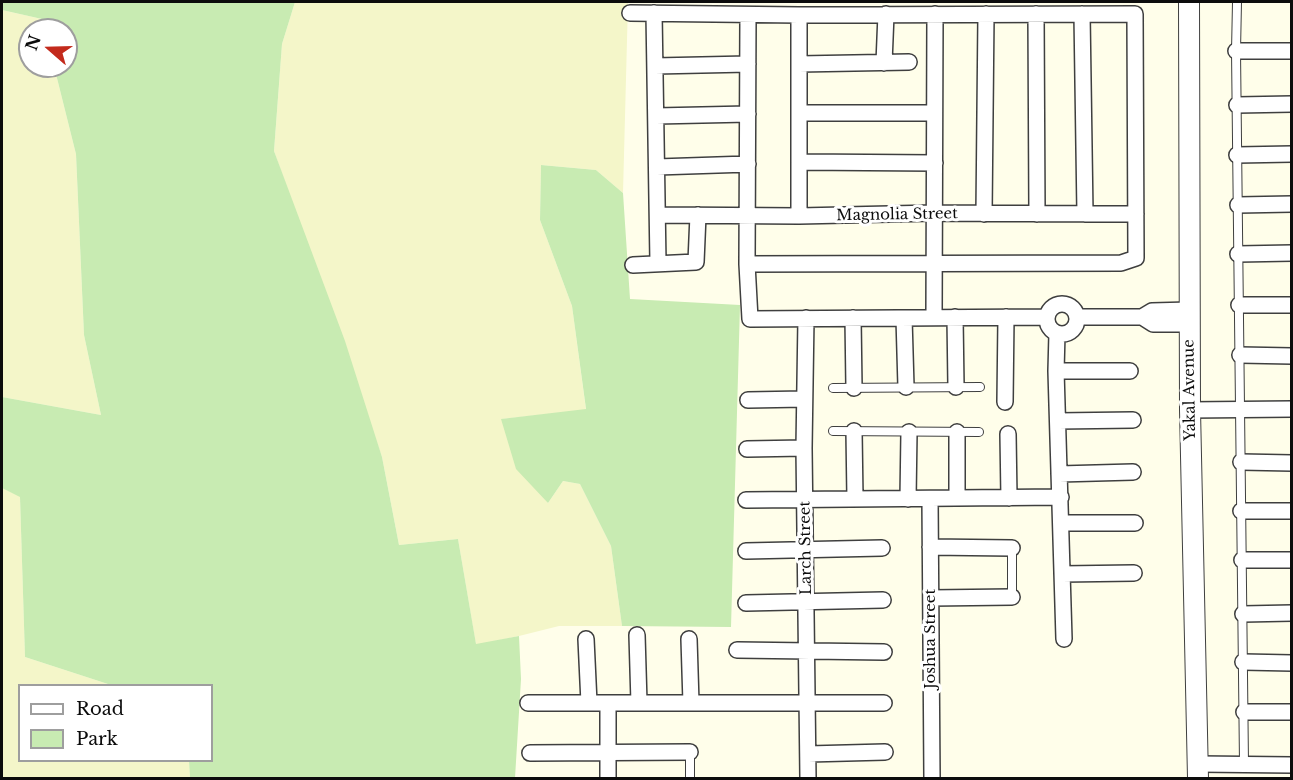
<!DOCTYPE html>
<style>
body{margin:0}
#map{position:relative;width:1293px;height:780px;overflow:hidden;background:#fffeea;font-family:"Libre Baskerville",serif}
canvas{display:block}
.frame{position:absolute;inset:0;border:3px solid #0c0c0c;pointer-events:none}
.legend{position:absolute;left:18px;top:684px;width:195px;height:78px;box-sizing:border-box;background:#fff;border:2px solid #9e9e9e;margin:0;padding:8px 10px;list-style:none;font-size:18px;color:#0c0c0c}
.legend li{display:flex;align-items:center;gap:12px;height:30px}
.legend b{width:30px;border:2px solid #9e9e9e}
.north{position:absolute;left:18px;top:18px;width:60px;height:60px;box-sizing:border-box;background:#fff;border:2px solid #9e9e9e;border-radius:50%;rotate:290deg;font-size:16px;font-weight:700;line-height:24px;text-align:center;color:#0c0c0c}
.north::after{content:'';display:block;margin:auto;width:21px;height:27px;background:#c32a1c;clip-path:polygon(50% 0,100% 100%,50% 72%,0 100%)}
</style>
<div id="map">
<canvas width="1293" height="780"></canvas>
<div class="frame"></div>
<ul class="legend">
<li><b style="height:8px;background:#fff"></b>Road</li>
<li><b style="height:16px;background:#c8ebb2"></b>Park</li>
</ul>
<div class="north">N</div>
</div>
<script>
const ctx = document.querySelector('canvas').getContext('2d');
ctx.lineJoin = 'round';
function fillPath(path, color) { ctx.fillStyle = color; ctx.fill(path, 'evenodd'); }
const shape = rows => new Path2D(rows.map(r => 'M' + r).join(''));
function strokePath(path, color, width, dash) { ctx.strokeStyle = color; ctx.lineWidth = width; ctx.lineCap = dash ? 'butt' : 'round'; ctx.setLineDash(dash || []); ctx.stroke(path); }
function drawText(font, color, halo, rows, align = 'center') {
  ctx.font = font + ' "Libre Baskerville",serif'; ctx.lineWidth = 6; ctx.setLineDash([]); ctx.textBaseline = 'middle'; ctx.strokeStyle = halo; ctx.fillStyle = color; for (const [text, x, y, turn = 0] of rows) {
    ctx.save(); ctx.translate(x, y); ctx.rotate((+turn || 0) * Math.PI / 180); ctx.textAlign = isNaN(turn) ? turn : align; if (halo) ctx.strokeText(text, 0, 0); ctx.fillText(text, 0, 0); ctx.restore();
  }
}
fillPath(shape([
 [295,2,628,2,623,193,596,170,541,165,540,220,572,306,586,410,502,419,548,503,563,481,580,484,611,546,622,626,559,626,519,636,476,645,458,539,399,545,382,457,274,151,282,44],
 [2,10,42,19,45,30,30,30,30,66,54,66,76,154,84,335,101,415,2,397],
 [2,488,20,496,25,657,111,685,20,686,20,760,189,761,190,778,2,778]
]), '#f4f6c9');
fillPath(shape([
 [2,2,295,2,282,44,274,151,345,341,382,457,399,545,458,539,476,644,519,636,521,679,515,778,190,778,189,761,212,760,212,686,111,685,25,657,20,497,2,488,2,397,101,415,84,335,76,154,54,66,66,66,66,30,45,30,42,19,2,10],
 [541,165,596,170,623,193,630,299,740,305,731,627,622,626,611,546,580,484,563,481,548,503,516,469,501,419,586,409,572,306,540,220]
]), '#c8ebb2');
const service = shape([
 [1237,2,1236,51,1244,764],
 [833,388,980,387],
 [833,431,979,432],
 [1012,597,1012,548],
 [690,752,690,778]
]);
const minor = shape([
 [630,13,799,15,1135,14,1136,258,1121,263,747,264],
 [654,13,658,263],
 [1036,14,1037,214],
 [1082,14,1085,214],
 [748,15,747,264,750,319,1047,317],
 [1236,51,1292,51],
 [884,63,886,14],
 [799,64,909,62],
 [655,66,748,64],
 [1237,105,1292,104],
 [799,113,934,113],
 [656,116,748,114],
 [1237,155,1292,154],
 [799,162,935,163],
 [657,167,748,164],
 [1238,205,1292,204],
 [984,214,986,14],
 [658,215,799,216,935,213,1136,214],
 [799,216,799,15],
 [1238,254,1292,253],
 [633,265,696,262,698,215],
 '1047 319a15 15 0 1 1 30 0a15 15 0 1 1-30 0Z',
 [1239,305,1292,305],
 [934,317,935,14],
 [955,317,956,387],
 [1077,317,1142,317,1152,311,1189,310],
 [1142,317,1153,324,1189,324],
 [806,318,804,448,808,778],
 [853,318,854,388],
 [904,318,906,387],
 [1057,333,1056,371,1064,639],
 [1240,355,1292,356],
 [1056,371,1130,371],
 [748,400,804,399],
 [1005,402,1006,317],
 [1190,410,1292,409],
 [1058,421,1133,420],
 [854,431,855,499],
 [1008,434,1009,498],
 [747,449,804,448],
 [1241,462,1292,463],
 [1059,474,1133,472],
 [957,498,957,432],
 [908,499,909,432],
 [930,499,932,778],
 [746,500,1061,497],
 [1241,511,1292,511],
 [1061,523,1135,523],
 [930,547,1012,548],
 [746,551,882,548],
 [1242,560,1292,560],
 [1062,574,1134,573],
 [931,598,1012,597],
 [746,603,883,600],
 [1243,614,1292,613],
 [637,635,639,703],
 [586,639,589,703],
 [689,639,691,703],
 [737,650,884,652],
 [1243,662,1292,663],
 [528,703,884,703],
 [608,703,608,778],
 [1244,712,1292,712],
 [530,753,690,752],
 [808,754,885,752],
 [1198,764,1292,765]
]);
const tertiary = shape([
 [1189,2,1190,410,1198,778]
]);
strokePath(service, '#3f3f3f', 10);
strokePath(minor, '#3f3f3f', 18);
strokePath(tertiary, '#3f3f3f', 22);
strokePath(service, '#fff', 8);
strokePath(minor, '#fff', 15);
strokePath(tertiary, '#fff', 20);
drawText('15px', '#0c0c0c', '#fff', [
 ["Magnolia Street",897,215,-1],
 ["Yakal Avenue",1190,390,-91],
 ["Larch Street",806,548,-91],
 ["Joshua Street",931,639,-90]
]);
</script>
